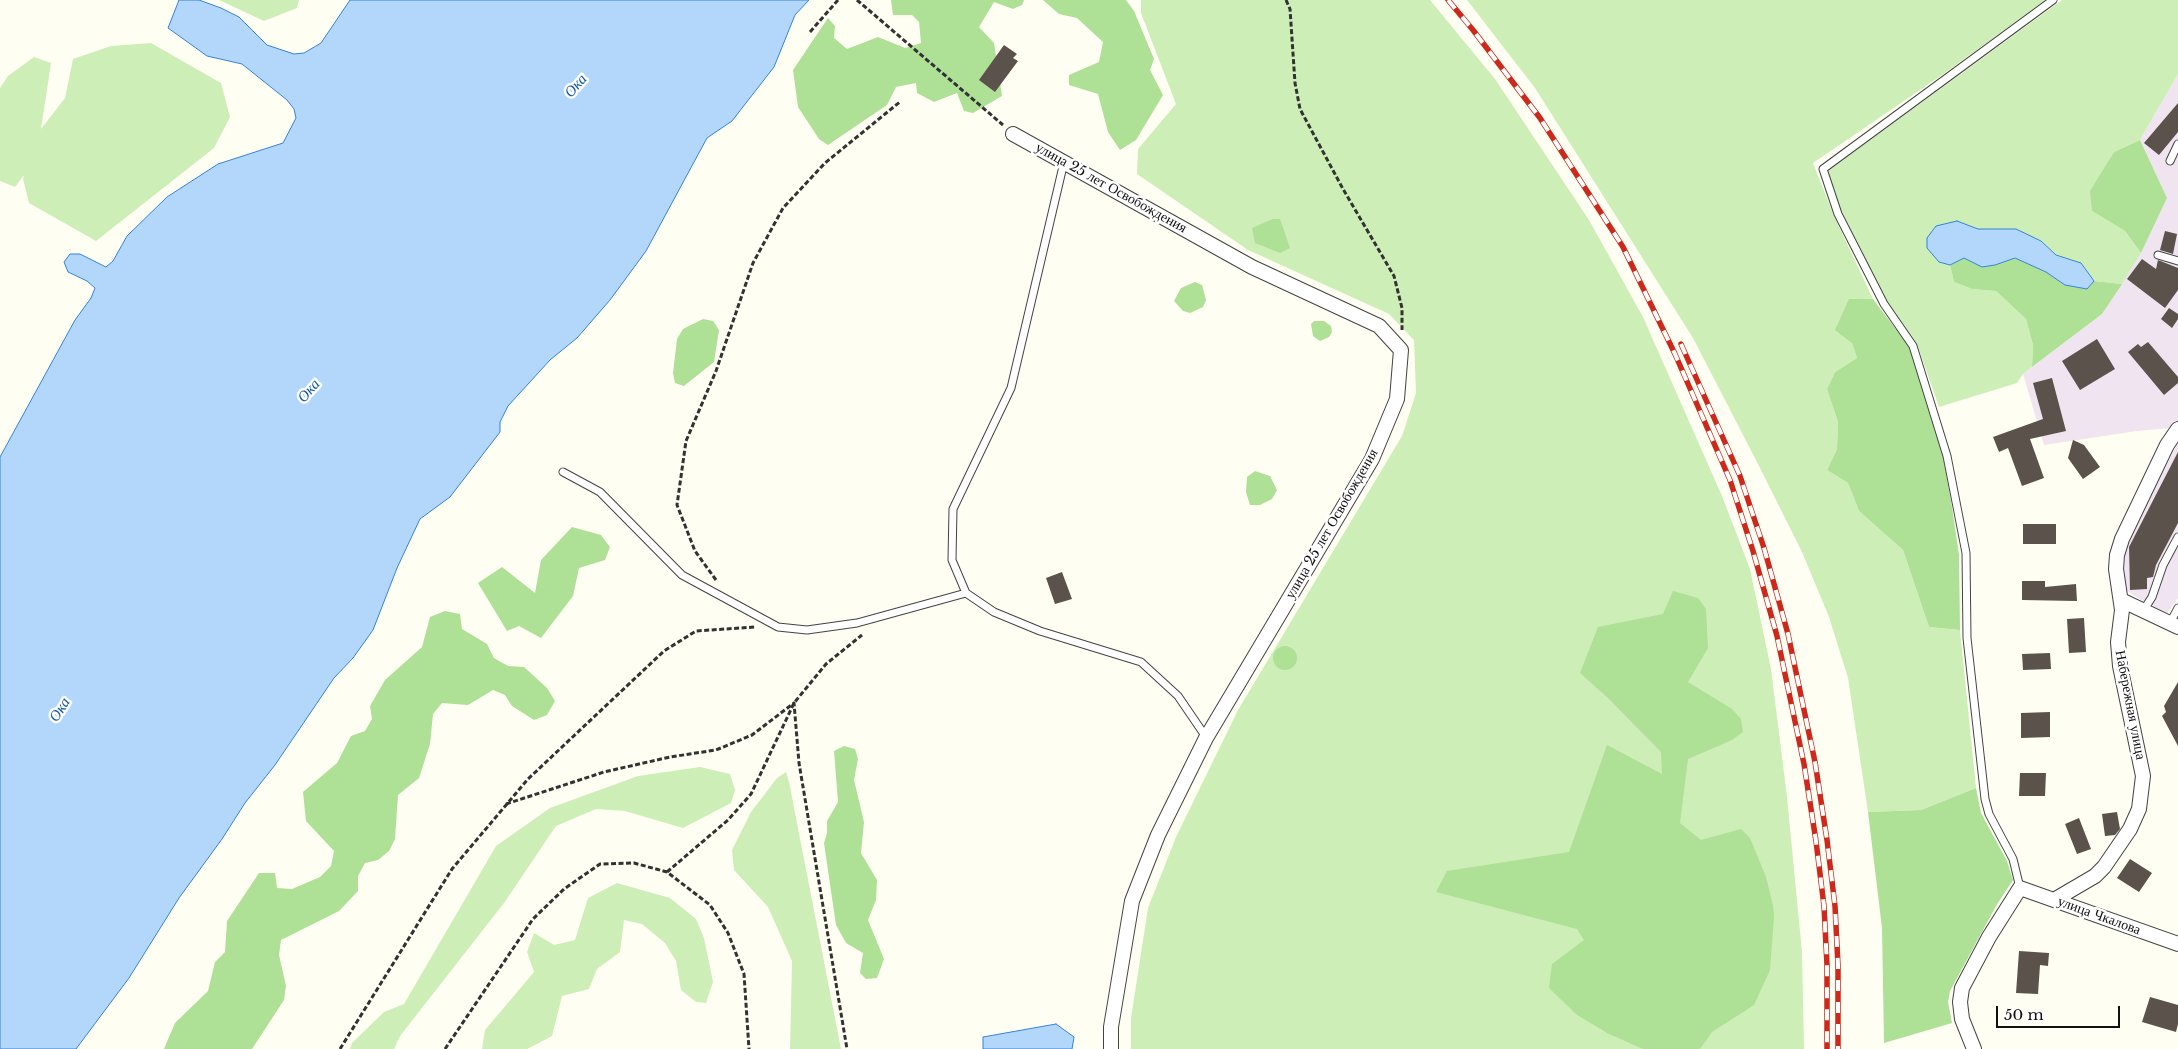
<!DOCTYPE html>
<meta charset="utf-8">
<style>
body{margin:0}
#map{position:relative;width:2178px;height:1049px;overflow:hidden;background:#fffef3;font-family:"Libre Baskerville",serif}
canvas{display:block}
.scale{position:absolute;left:1996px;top:1006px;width:124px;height:22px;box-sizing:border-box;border:2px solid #101010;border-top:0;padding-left:6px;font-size:15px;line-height:18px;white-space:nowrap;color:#101010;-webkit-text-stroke:4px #fff;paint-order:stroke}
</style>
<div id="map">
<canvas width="2178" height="1049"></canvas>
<div class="scale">50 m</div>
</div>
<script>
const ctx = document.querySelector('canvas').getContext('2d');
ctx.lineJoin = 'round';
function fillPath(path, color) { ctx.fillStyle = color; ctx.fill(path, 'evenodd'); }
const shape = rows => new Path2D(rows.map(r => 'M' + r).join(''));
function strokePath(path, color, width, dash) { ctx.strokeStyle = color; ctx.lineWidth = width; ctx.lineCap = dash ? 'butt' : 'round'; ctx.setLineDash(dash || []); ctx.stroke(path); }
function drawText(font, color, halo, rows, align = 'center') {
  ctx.font = font + ' "Libre Baskerville",serif'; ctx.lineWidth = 5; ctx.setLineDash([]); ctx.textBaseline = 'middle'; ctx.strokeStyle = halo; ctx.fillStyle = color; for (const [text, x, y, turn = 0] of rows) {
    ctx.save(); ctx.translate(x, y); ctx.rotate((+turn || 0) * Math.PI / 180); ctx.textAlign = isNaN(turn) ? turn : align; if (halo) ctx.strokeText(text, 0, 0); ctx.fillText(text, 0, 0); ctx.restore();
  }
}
fillPath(shape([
 [2178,74,2178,430,2171,428,2137,431,2044,445,2023,374,2102,314,2141,253,2167,198,2140,140],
 [2178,443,2178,598,2165,616,2126,590,2122,568,2124,546]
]), '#efe4ef');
fillPath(shape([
 [219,0,299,0,297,8,264,21],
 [1141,0,1430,0,1495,79,1589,220,1643,317,1722,496,1750,569,1771,669,1787,797,1802,952,1804,1049,1131,1049,1131,1018,1148,908,1176,837,1238,710,1402,436,1416,393,1414,340,1389,314,1248,250,1137,174,1138,149,1176,104,1141,13],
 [1467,0,2046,0,1942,75,1813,163,1834,216,1873,299,1849,299,1852,343,1857,358,1835,372,1827,389,1838,422,1837,449,1827,470,1848,483,1859,511,1903,550,1929,627,1960,630,1976,788,1921,810,1868,812,1848,678,1829,617,1802,552,1759,466,1693,338,1535,88],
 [2062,0,2178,0,2178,74,2140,140,2114,152,2109,161,2092,211,2125,231,2141,253,2122,284,2094,281,2081,263,2056,255,2041,241,1995,230,1978,229,1957,221,1939,262,1950,265,1954,282,1972,289,1996,291,2026,319,2033,345,2032,367,2023,374,2017,383,1939,407,1917,344,1887,302,1841,210,1828,171],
 [151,43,221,83,230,117,214,148,96,241,29,203,23,179,24,175,15,187,0,181,0,88,8,76,34,57,51,63,41,129,65,98,73,59,111,46],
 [700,767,730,774,735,790,731,803,683,828,625,811,596,809,556,826,504,903,400,1036,394,1049,350,1049,352,1043,384,1012,404,1004,496,846,550,808,638,776],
 [786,772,789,782,841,1049,790,1049,792,961,768,907,734,870,732,850,751,812,777,778],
 [617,883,670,898,696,919,704,938,713,982,706,1003,696,1002,681,990,676,961,665,943,642,924,624,920,620,952,597,969,589,989,562,996,552,1036,527,1049,482,1049,485,1030,534,972,527,952,534,933,554,945,575,940,588,898]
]), '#ceeeb8');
fillPath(shape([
 [891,0,1024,0,1022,5,1013,9,994,2,979,27,994,43,1002,96,973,113,964,111,957,93,934,102,917,93,916,83,896,87,887,105,828,145,819,139,798,107,793,70,828,18,835,26,834,38,847,49,878,37,905,48,921,43,919,22,912,15,893,15],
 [1043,0,1126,0,1134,11,1154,59,1150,70,1163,95,1136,140,1120,150,1108,132,1098,94,1069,85,1069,75,1099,62,1103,42,1077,18,1059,14],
 [2140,140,2167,198,2141,253,2125,231,2092,211,2090,191,2114,152],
 [1273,219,1280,219,1290,248,1280,253,1255,243,1252,228],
 [1964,258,1982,267,1995,265,2015,258,2046,272,2065,285,2087,289,2094,281,2122,284,2102,314,2032,367,2033,345,2026,319,1996,291,1972,289,1954,282,1950,265],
 [1195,282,1202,285,1206,300,1203,307,1190,313,1183,311,1174,301,1181,288],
 [1849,299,1873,299,1910,348,1942,450,1952,507,1959,555,1960,630,1929,627,1903,550,1859,511,1848,483,1827,470,1837,449,1838,422,1827,389,1835,372,1857,358,1852,343,1835,330],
 [703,319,713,321,719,330,714,362,684,386,675,383,673,373,677,339,683,329],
 [1314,321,1324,321,1331,326,1332,332,1329,337,1320,341,1313,336,1311,324],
 [1255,471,1270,476,1277,490,1272,499,1260,505,1250,505,1246,492,1247,477],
 [572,527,601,535,610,547,605,560,579,568,573,596,541,638,519,626,507,631,478,583,502,567,535,593,541,560],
 [1673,591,1698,598,1706,609,1708,648,1688,682,1732,709,1741,719,1743,732,1732,740,1688,759,1680,823,1701,840,1741,829,1750,838,1766,877,1773,905,1774,917,1770,970,1754,1005,1712,1032,1700,1049,1643,1049,1609,1034,1577,1015,1549,988,1552,964,1584,940,1577,929,1436,892,1447,871,1569,852,1607,745,1662,774,1661,752,1607,697,1580,673,1598,627,1663,614],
 [445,611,460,614,462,629,487,644,494,658,508,666,524,667,547,688,555,701,547,715,534,720,512,706,505,695,493,690,468,705,442,703,433,714,430,744,419,778,398,795,395,839,389,851,378,860,365,863,358,876,358,891,339,911,281,940,279,955,286,986,284,1000,252,1049,164,1049,175,1023,208,991,215,962,225,952,227,921,259,873,275,873,277,888,292,889,320,877,331,866,334,851,306,821,303,792,337,763,351,736,365,731,372,719,370,706,385,680,422,647,430,617],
 '1273 658a12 12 0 1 1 24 0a12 12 0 1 1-24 0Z',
 [844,746,855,749,858,759,854,780,864,822,861,853,877,880,876,900,868,920,884,959,877,978,866,979,860,973,863,953,846,943,836,925,824,843,827,833,827,821,838,802,834,751],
 [1976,788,1981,813,2007,861,2013,880,1996,906,1950,991,1948,1002,1952,1023,1884,1043,1882,928,1868,812,1921,810]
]), '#aee096');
const water = shape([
 [179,0,199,0,221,8,239,17,267,45,294,54,304,53,321,43,350,0,809,0,795,15,774,67,732,121,707,138,646,251,610,300,577,338,550,360,508,406,500,422,500,432,450,497,420,519,397,568,373,630,353,658,334,678,275,765,245,803,222,839,179,898,129,978,76,1049,0,1049,0,457,75,320,91,298,95,288,87,281,68,272,64,262,70,254,80,254,106,267,113,261,127,236,167,197,218,164,283,143,296,118,294,109,287,100,242,64,207,56,168,28,179,0],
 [1957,221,1978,229,2016,229,2041,241,2056,255,2081,263,2094,281,2087,289,2065,285,2046,272,2015,258,1995,265,1982,267,1964,258,1950,265,1939,262,1927,248,1927,238,1936,226,1957,221],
 [1056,1024,1074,1037,1072,1049,983,1049,983,1037,1056,1024]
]);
fillPath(water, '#b3d7fb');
strokePath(water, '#3483d8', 1);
fillPath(shape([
 [1004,45,1017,54,1013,58,1018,61,995,92,979,80],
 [2178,103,2178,132,2159,155,2144,143],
 [2165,231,2177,234,2173,254,2160,250],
 [2142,259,2156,269,2158,260,2178,268,2178,290,2165,308,2127,279],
 [2169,308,2178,314,2178,319,2172,328,2161,319],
 [2097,339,2115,369,2080,390,2062,361],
 [2148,342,2178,377,2178,383,2164,395,2128,352,2138,344,2141,347],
 [2052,378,2066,431,2030,439,2044,478,2022,486,2008,448,1999,452,1993,437,2043,419,2033,383],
 [2073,440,2084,445,2100,467,2083,479,2068,458],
 [2178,452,2178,523,2156,565,2153,577,2147,578,2147,589,2130,590,2129,547],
 [2023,524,2056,524,2056,544,2023,544],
 [1062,572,1072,599,1055,604,1046,578],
 [2022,581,2045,581,2045,587,2076,584,2077,601,2022,600],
 [2084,618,2086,652,2069,653,2067,619],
 [2050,653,2051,669,2023,670,2022,654],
 [2178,682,2178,746,2162,716,2166,712,2164,706],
 [2050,712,2050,737,2021,738,2021,713],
 [2020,773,2046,773,2045,796,2019,796],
 [2117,812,2120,829,2115,835,2105,836,2102,814],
 [2079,818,2091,849,2077,854,2065,824],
 [2130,859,2152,873,2139,892,2117,878],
 [2019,951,2049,953,2048,966,2040,965,2038,994,2016,993],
 [2150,997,2178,1005,2178,1024,2176,1032,2142,1022]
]), '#5a524b');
const service = shape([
 [2170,161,2178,144],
 [1064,162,1011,388,953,509,952,560,966,593,994,612,1040,631,1141,662,1178,696,1206,737],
 [2158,255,2178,261],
 [563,472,600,492,682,575,778,627,807,630,857,623,966,593],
 [2143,611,2152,597,2163,565,2178,537],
 [2170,623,2178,608],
 [2020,888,2013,859,1989,814,1985,799,1967,638,1966,553,1947,456,1913,346,1884,304,1838,214,1823,169,2053,0]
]);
const minor = shape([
 [1013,134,1252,267,1379,326,1401,350,1397,399,1372,459,1206,738,1158,835,1132,901,1111,1027,1111,1049],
 [2121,600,2178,627],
 [2054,900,2095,876,2104,867,2130,829,2139,809,2143,776,2120,666,2118,642,2122,610,2116,569,2117,555,2122,539,2167,445,2178,429],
 [1974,1049,1962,1019,1960,1002,1962,988,1989,937,2020,888,2178,944]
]);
strokePath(service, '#434343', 9);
strokePath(minor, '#434343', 16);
strokePath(shape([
 [857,0,1003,125],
 [1286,0,1290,9,1295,83,1300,109,1343,189,1394,276,1402,308,1402,330],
 [810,32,838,0],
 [716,580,695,551,677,505,686,441,716,371,753,263,783,208,825,163,901,101],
 [506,804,604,772,670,757,716,750,752,735,794,703,799,763,847,1049],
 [667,872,728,820,751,794,794,703,826,664,862,635],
 [340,1049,452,869,528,779,664,651,696,631,755,627],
 [445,1049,533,919,564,889,600,864,634,863,667,872,710,905,728,933,744,974,749,1049]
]), '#323232', 3, [5, 2.5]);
strokePath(service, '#fff', 7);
strokePath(minor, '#fff', 14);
const rail = shape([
 [1448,0,1473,30,1540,118,1623,247,1675,354,1730,480,1753,551,1777,636,1804,764,1816,841,1824,906,1827,965,1827,1049],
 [1681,344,1740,476,1764,548,1788,634,1815,762,1827,840,1835,906,1838,965,1838,1049]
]);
strokePath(rail, '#cc281b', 5.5);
strokePath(rail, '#fff', 4, [11]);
drawText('14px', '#101010', '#fff', [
 ["улица 25 лет Освобождения",1111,188,29],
 ["улица 25 лет Освобождения",1332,524,-60],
 ["Набережная улица",2130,705,79],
 ["улица Чкалова",2099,916,20]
]);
drawText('italic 15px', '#0d55ad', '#fff', [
 ["Ока",576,86,-49],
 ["Ока",309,391,-49],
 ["Ока",60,710,-57]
]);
</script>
